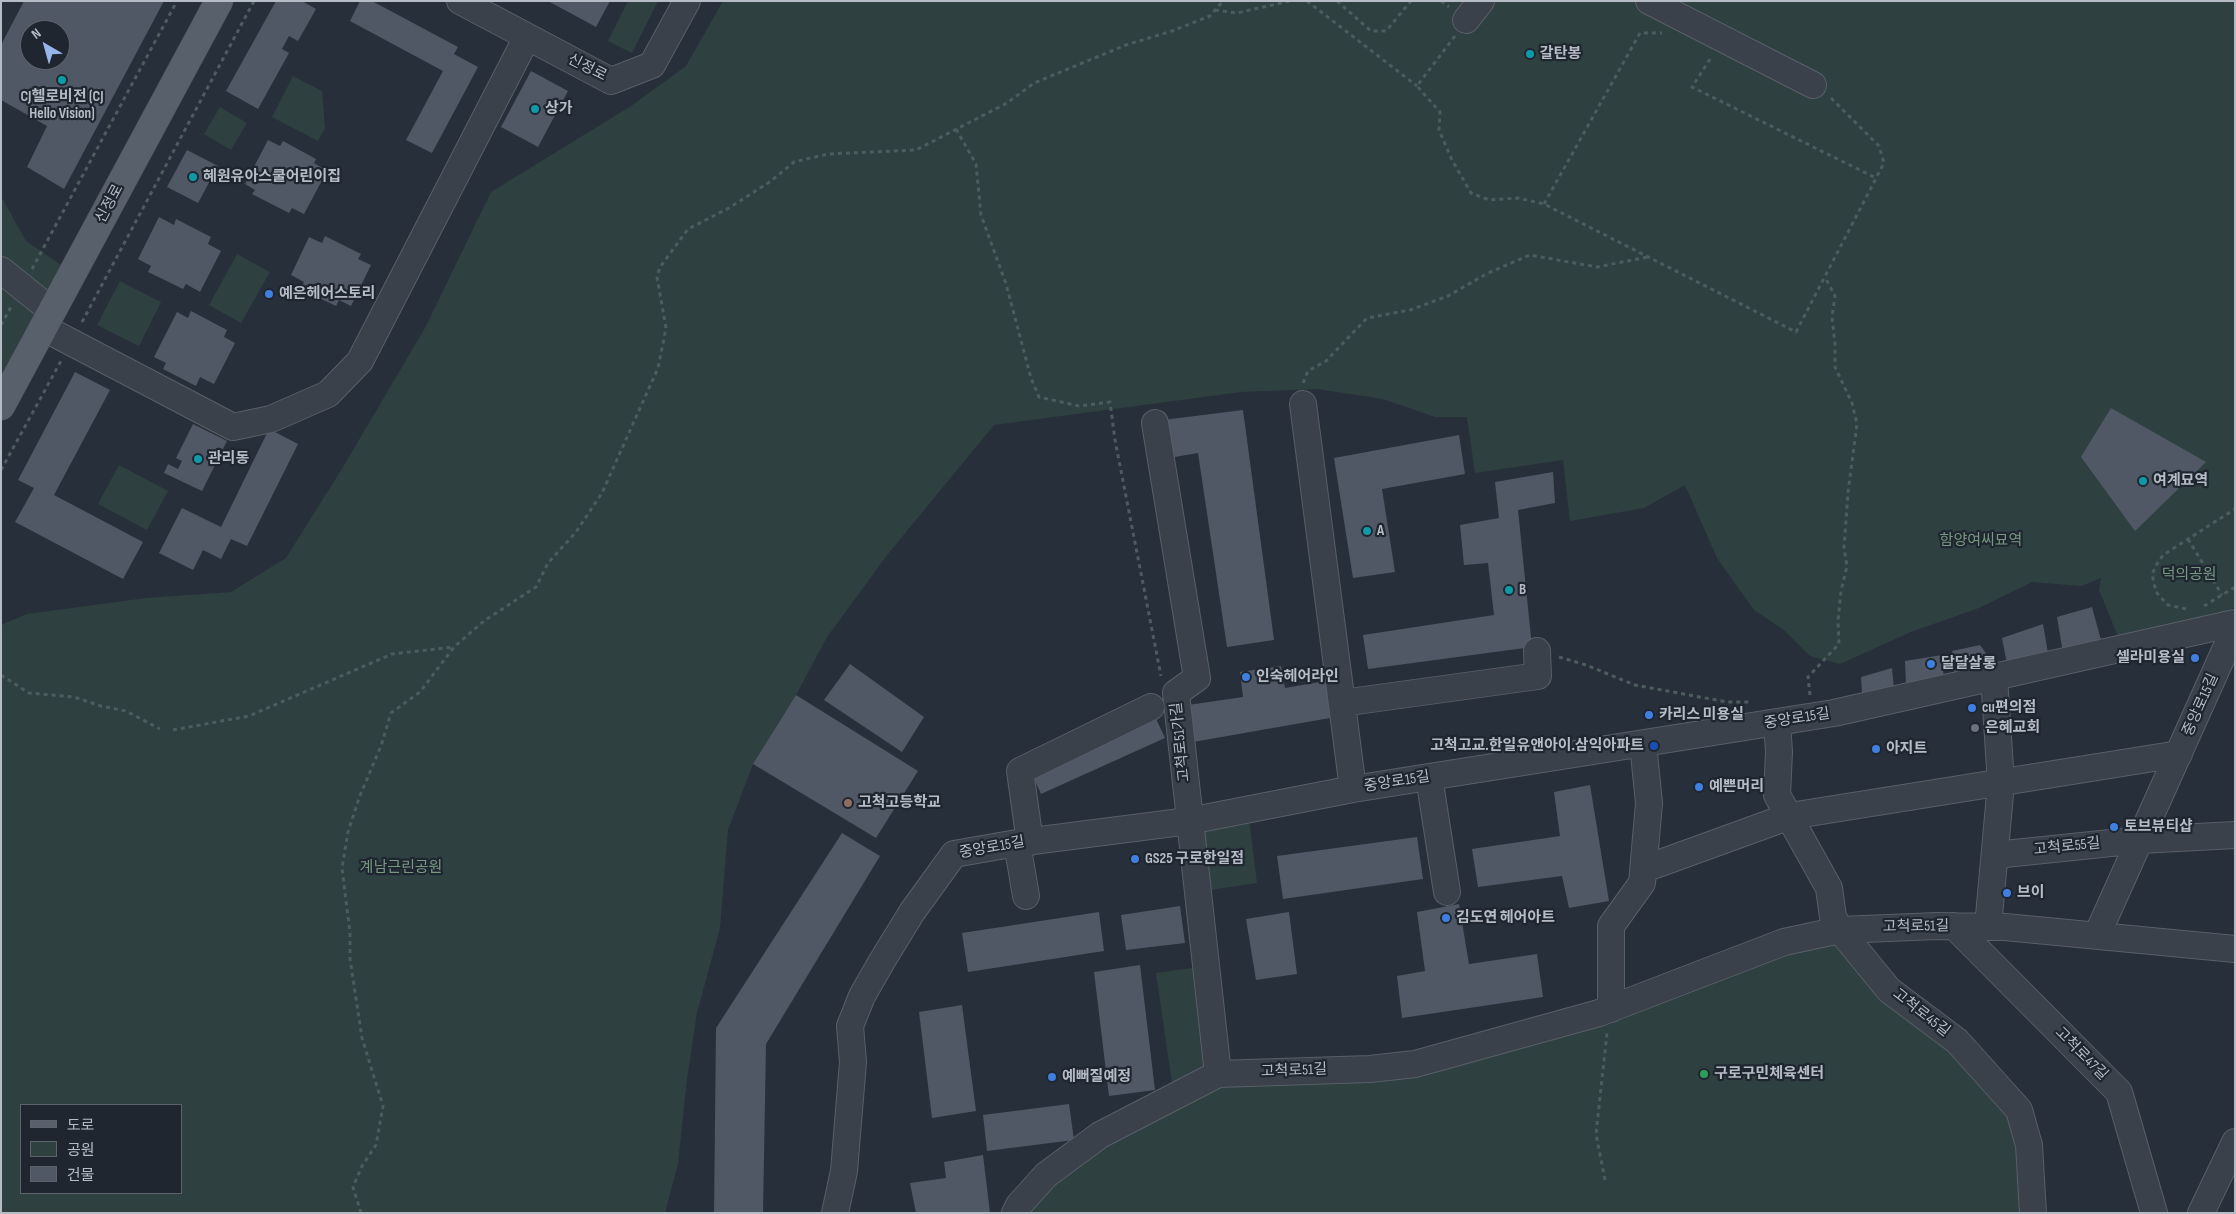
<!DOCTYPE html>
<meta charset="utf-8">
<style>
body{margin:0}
#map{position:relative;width:2236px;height:1214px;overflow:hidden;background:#272f3a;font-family:"Sofia Sans Condensed","Noto Sans KR",sans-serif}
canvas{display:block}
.frame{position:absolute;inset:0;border:2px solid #b6bcc6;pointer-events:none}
.legend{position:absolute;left:20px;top:1104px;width:162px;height:90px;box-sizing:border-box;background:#1f2630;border:1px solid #5b626c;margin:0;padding:6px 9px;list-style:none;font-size:15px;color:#b6bcc6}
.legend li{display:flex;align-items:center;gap:10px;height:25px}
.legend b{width:25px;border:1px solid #5b626c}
.north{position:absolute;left:20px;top:20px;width:50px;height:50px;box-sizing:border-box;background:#1f2630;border:1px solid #5b626c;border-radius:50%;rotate:322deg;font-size:14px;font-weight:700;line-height:20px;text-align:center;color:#b6bcc6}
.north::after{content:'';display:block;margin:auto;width:18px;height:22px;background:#96b5eb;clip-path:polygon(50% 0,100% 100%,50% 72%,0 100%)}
</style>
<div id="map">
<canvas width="2236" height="1214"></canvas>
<div class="frame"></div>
<ul class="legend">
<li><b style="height:6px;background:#58606b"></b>도로</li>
<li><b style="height:14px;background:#2f4041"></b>공원</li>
<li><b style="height:14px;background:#505865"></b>건물</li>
</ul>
<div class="north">N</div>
</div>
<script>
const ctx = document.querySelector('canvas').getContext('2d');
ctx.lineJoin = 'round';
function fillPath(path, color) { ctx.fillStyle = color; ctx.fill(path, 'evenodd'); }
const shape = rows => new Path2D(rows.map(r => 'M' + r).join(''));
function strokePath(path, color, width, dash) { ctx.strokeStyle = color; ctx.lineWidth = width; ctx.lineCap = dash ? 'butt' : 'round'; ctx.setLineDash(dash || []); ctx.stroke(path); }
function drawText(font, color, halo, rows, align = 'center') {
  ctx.font = font + ' "Sofia Sans Condensed","Noto Sans KR",sans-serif'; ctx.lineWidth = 4.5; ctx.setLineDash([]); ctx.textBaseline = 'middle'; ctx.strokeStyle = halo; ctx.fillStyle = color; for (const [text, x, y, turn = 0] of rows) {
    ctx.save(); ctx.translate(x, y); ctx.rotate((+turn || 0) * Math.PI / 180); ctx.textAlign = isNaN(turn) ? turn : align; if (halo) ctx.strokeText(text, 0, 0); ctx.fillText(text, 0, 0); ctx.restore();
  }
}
fillPath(shape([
 [628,1,658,1,632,53,608,41],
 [723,1,2235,1,2235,607,2227,611,2119,639,2099,590,2101,578,2082,586,2032,582,1979,608,1911,632,1840,664,1810,656,1784,630,1754,610,1717,558,1685,485,1644,508,1570,521,1563,460,1475,473,1467,417,1435,417,1383,399,1317,389,1241,392,994,425,888,554,827,637,796,695,753,764,728,830,720,928,697,1013,687,1079,678,1164,665,1213,1,1213,1,625,27,614,146,598,231,592,286,558,343,467,425,328,491,192,631,106,686,66],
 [21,1105,181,1105,181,1193,21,1193],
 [293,76,322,91,325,128,318,141,272,117],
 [220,107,247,123,231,150,204,134],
 [1,196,26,241,73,273,1,406],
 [237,254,270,272,241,323,209,305],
 [120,281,161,302,139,346,97,325],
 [119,465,168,491,147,530,98,504],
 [1248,810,1257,883,1197,892,1189,821],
 [1840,930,2019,1110,2033,1213,1015,1213,1174,1097,1156,973,1206,966,1218,1074,1370,1069]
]), '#2f4041');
fillPath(shape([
 [24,1,164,1,64,189,27,167,47,126,1,100,1,45],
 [30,30,60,30,60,60,30,60],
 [276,1,302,1,316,9,298,41,289,36,282,49,289,53,258,109,226,91],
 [360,1,372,1,458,47,454,54,478,67,432,153,406,140,443,71,350,21],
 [548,1,610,1,596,27],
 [531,71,568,91,538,147,501,127],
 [268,140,280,146,283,141,316,159,314,163,327,171,304,214,292,208,289,213,252,194,255,190,245,184],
 [187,150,218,166,198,203,167,187],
 [159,217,174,225,176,219,211,237,208,244,221,251,200,292,186,284,183,289,148,272,151,266,138,259],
 [325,236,361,254,358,259,371,265,351,306,339,300,336,306,300,289,304,282,291,275,309,237,322,243],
 [191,311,227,330,224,337,235,343,214,384,200,377,196,386,163,369,166,363,154,357,177,312,188,318],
 [75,372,110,390,54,495,143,542,123,579,15,522,34,488,18,480],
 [2111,408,2206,462,2135,531,2081,457],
 [1243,410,1274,640,1227,647,1198,453,1169,458,1163,420],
 [193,424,227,441,202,491,164,473,168,464,178,469,182,461,176,458],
 [269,429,298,444,247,546,231,539,221,559,203,550,193,570,159,553,182,508,221,527],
 [1459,435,1465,474,1382,489,1395,572,1353,578,1334,458],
 [1553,472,1555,503,1518,510,1532,647,1368,669,1363,635,1494,615,1488,563,1464,565,1460,525,1499,518,1495,482],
 [2092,607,2102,644,2063,653,2057,617],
 [2043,624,2049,659,2007,664,2002,638],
 [1980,645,1995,666,1955,677,1952,651],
 [1942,655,1944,681,1906,686,1905,661],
 [850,664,924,717,902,752,824,700],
 [1281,666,1285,688,1326,681,1330,718,1193,742,1188,705,1243,697,1240,672],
 [1892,668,1894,689,1862,694,1861,677],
 [796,695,918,771,876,838,753,764],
 [1152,710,1165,738,1041,794,1030,770],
 [1590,785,1609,901,1569,908,1562,876,1478,887,1472,849,1560,836,1554,792],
 [842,833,880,856,766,1044,763,1213,714,1213,716,1028],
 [1417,837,1423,879,1283,899,1277,856],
 [1459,904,1469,964,1537,954,1543,997,1402,1018,1397,976,1425,971,1417,912],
 [1180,906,1185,943,1126,950,1121,915],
 [1099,912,1104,951,968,972,962,933],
 [1289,912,1297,974,1256,980,1246,919],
 [1140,965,1155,1090,1109,1096,1094,972],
 [962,1005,976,1111,932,1118,919,1012],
 [1069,1104,1074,1140,987,1151,983,1115],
 [983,1155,990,1213,916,1213,910,1183,946,1178,944,1162]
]), '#505865');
const minor = shape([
 [460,1,611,81,652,65,687,1],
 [1649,1,1813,85],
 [1466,20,1481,1],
 [1,270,52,311],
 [44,328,233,427,271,419,328,394,360,361,527,37],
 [1303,404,1353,789],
 [1155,423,1197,678,1176,693,1218,1074],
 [1342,703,1538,676,1537,651],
 [1777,722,1779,752,1777,795,1829,888,1833,917,1840,930,1889,990,1957,1041,2019,1110,2029,1145,2033,1213],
 [1429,777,1447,892],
 [1030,842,1020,771,1151,707],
 [1017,843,1026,896],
 [1995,855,2140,840,2235,835],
 [1644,869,1790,816,2179,754],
 [1954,926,2119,1092,2154,1213],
 [1988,927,2001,783,1994,677],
 [2097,935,2235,628],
 [1611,1009,1611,926,1642,883,1649,803,1643,744],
 [835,1213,844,1171,853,1062,850,1026,862,996,882,961,912,912,954,854,1017,843,1189,821,1353,789,1834,713,2235,623],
 [1015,1213,1019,1205,1046,1175,1100,1135,1218,1074,1370,1069,1415,1064,1599,1013,1784,942,1840,930,1937,926,2005,927,2235,949],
 [2201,1213,2235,1142]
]);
const major = shape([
 [1,406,219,1]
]);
strokePath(minor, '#585f69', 28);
strokePath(major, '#434a54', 29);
strokePath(shape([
 [1307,1,1417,86],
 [1337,1,1371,31,1386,31,1411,1],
 [1441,1,1449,7],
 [1215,10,1237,13,1290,1],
 [1455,36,1417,86,1440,112,1439,130,1452,160,1471,193,1489,200,1518,198,1544,204,1796,332,1884,163,1879,146,1831,98],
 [1710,59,1692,87,1876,178],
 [956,129,976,164,981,215,1006,284,1031,378,1039,397,1079,406,1110,402,1115,440,1161,676],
 [1544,204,1640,33,1662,33],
 [32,269,177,1],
 [82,322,254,1],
 [1,325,11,307],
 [1303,383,1308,371,1326,361,1367,318,1410,310,1448,296,1488,273,1530,255,1597,267,1648,257],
 [1,470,61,361],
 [2188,539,2222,595],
 [2204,606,2235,587],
 [2186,609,2168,605,2156,592,2152,574,2157,564,2163,555,2235,509],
 [1559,657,1586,665,1635,685,1727,702,1749,702],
 [1,675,29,693,74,697,101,706,126,711,160,729],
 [1810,695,1808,677,1839,644,1838,621,1841,591,1847,566,1844,548,1848,492,1857,424,1852,403,1835,367,1835,344,1832,317,1835,296,1825,277],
 [173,730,249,716,392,654,454,647],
 [1605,1180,1596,1134,1607,1033],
 [361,1213,353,1187,362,1166,376,1145,383,1106,362,1038,350,959,350,933,342,868,348,832,359,798,381,746,391,713,420,692,454,647,484,621,536,587,548,563,576,532,602,493,658,368,666,328,657,277,660,267,688,229,729,208,771,181,794,162,828,154,916,150,1007,103,1034,83,1126,45,1172,31,1210,16,1223,1]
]), '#4d5d5f', 3, [4, 4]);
strokePath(minor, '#3a414b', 26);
strokePath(major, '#58606b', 28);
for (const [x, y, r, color] of [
 [1530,54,5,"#0f9aa8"],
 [62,80,5,"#0f9aa8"],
 [535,109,5,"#0f9aa8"],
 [193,177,5,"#0f9aa8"],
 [269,294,5,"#3f7fe0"],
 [198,459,5,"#0f9aa8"],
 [2143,481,5,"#0f9aa8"],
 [1367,531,5,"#0f9aa8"],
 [1509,590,5,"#0f9aa8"],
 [2195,658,5,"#3f7fe0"],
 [1931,664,5,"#3f7fe0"],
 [1246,677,5,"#3f7fe0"],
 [1972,708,5,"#3f7fe0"],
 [1649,715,5,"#3f7fe0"],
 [1975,728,5,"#6b7280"],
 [1654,746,5,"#1a4fb4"],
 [1876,749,5,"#3f7fe0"],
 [1699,787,5,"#3f7fe0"],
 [848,803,5,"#8d6e63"],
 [2114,827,5,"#3f7fe0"],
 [1135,859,5,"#3f7fe0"],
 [2007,893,5,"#3f7fe0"],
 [1446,918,5,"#3f7fe0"],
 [1704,1074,5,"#2e9e5b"],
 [1052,1077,5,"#3f7fe0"]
]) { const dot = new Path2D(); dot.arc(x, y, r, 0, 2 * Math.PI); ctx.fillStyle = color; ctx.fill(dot); strokePath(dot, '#1f2630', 2); }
drawText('bold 15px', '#b6bcc6', '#1f2630', [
 ["갈탄봉",1540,54],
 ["CJ헬로비전 (CJ",62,97,"center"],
 ["Hello Vision)",62,114,"center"],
 ["상가",545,109],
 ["혜원유아스쿨어린이집",203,177],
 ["예은헤어스토리",279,294],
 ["관리동",208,459],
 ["여계묘역",2153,481],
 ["A",1377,531],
 ["B",1519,590],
 ["셀라미용실",2185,658,"right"],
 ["달달살롱",1941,664],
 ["인숙헤어라인",1256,677],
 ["cu편의점",1982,708],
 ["카리스 미용실",1659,715],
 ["은혜교회",1985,728],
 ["고척고교.한일유앤아이.삼익아파트",1644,746,"right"],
 ["아지트",1886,749],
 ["예쁜머리",1709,787],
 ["고척고등학교",858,803],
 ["토브뷰티샵",2124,827],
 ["GS25 구로한일점",1145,859],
 ["브이",2017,893],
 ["김도연 헤어아트",1456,918],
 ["구로구민체육센터",1714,1074],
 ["예뻐질예정",1062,1077]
], 'left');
drawText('15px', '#b6bcc6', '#1f2630', [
 ["신정로",587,68,27],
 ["신정로",110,204,-62],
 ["중앙로15길",2201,705,-66],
 ["중앙로15길",1797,719,-9],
 ["고척로51가길",1181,742,-96],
 ["중앙로15길",1397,782,-9],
 ["고척로55길",2067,847,-6],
 ["중앙로15길",992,848,-10],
 ["고척로51길",1916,927,-1],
 ["고척로45길",1921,1013,38],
 ["고척로47길",2081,1054,45],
 ["고척로51길",1294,1071,-2]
]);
drawText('15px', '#779980', '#1f2630', [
 ["함양여씨묘역",1981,541],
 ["덕의공원",2189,575],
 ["계남근린공원",401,868]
]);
</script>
